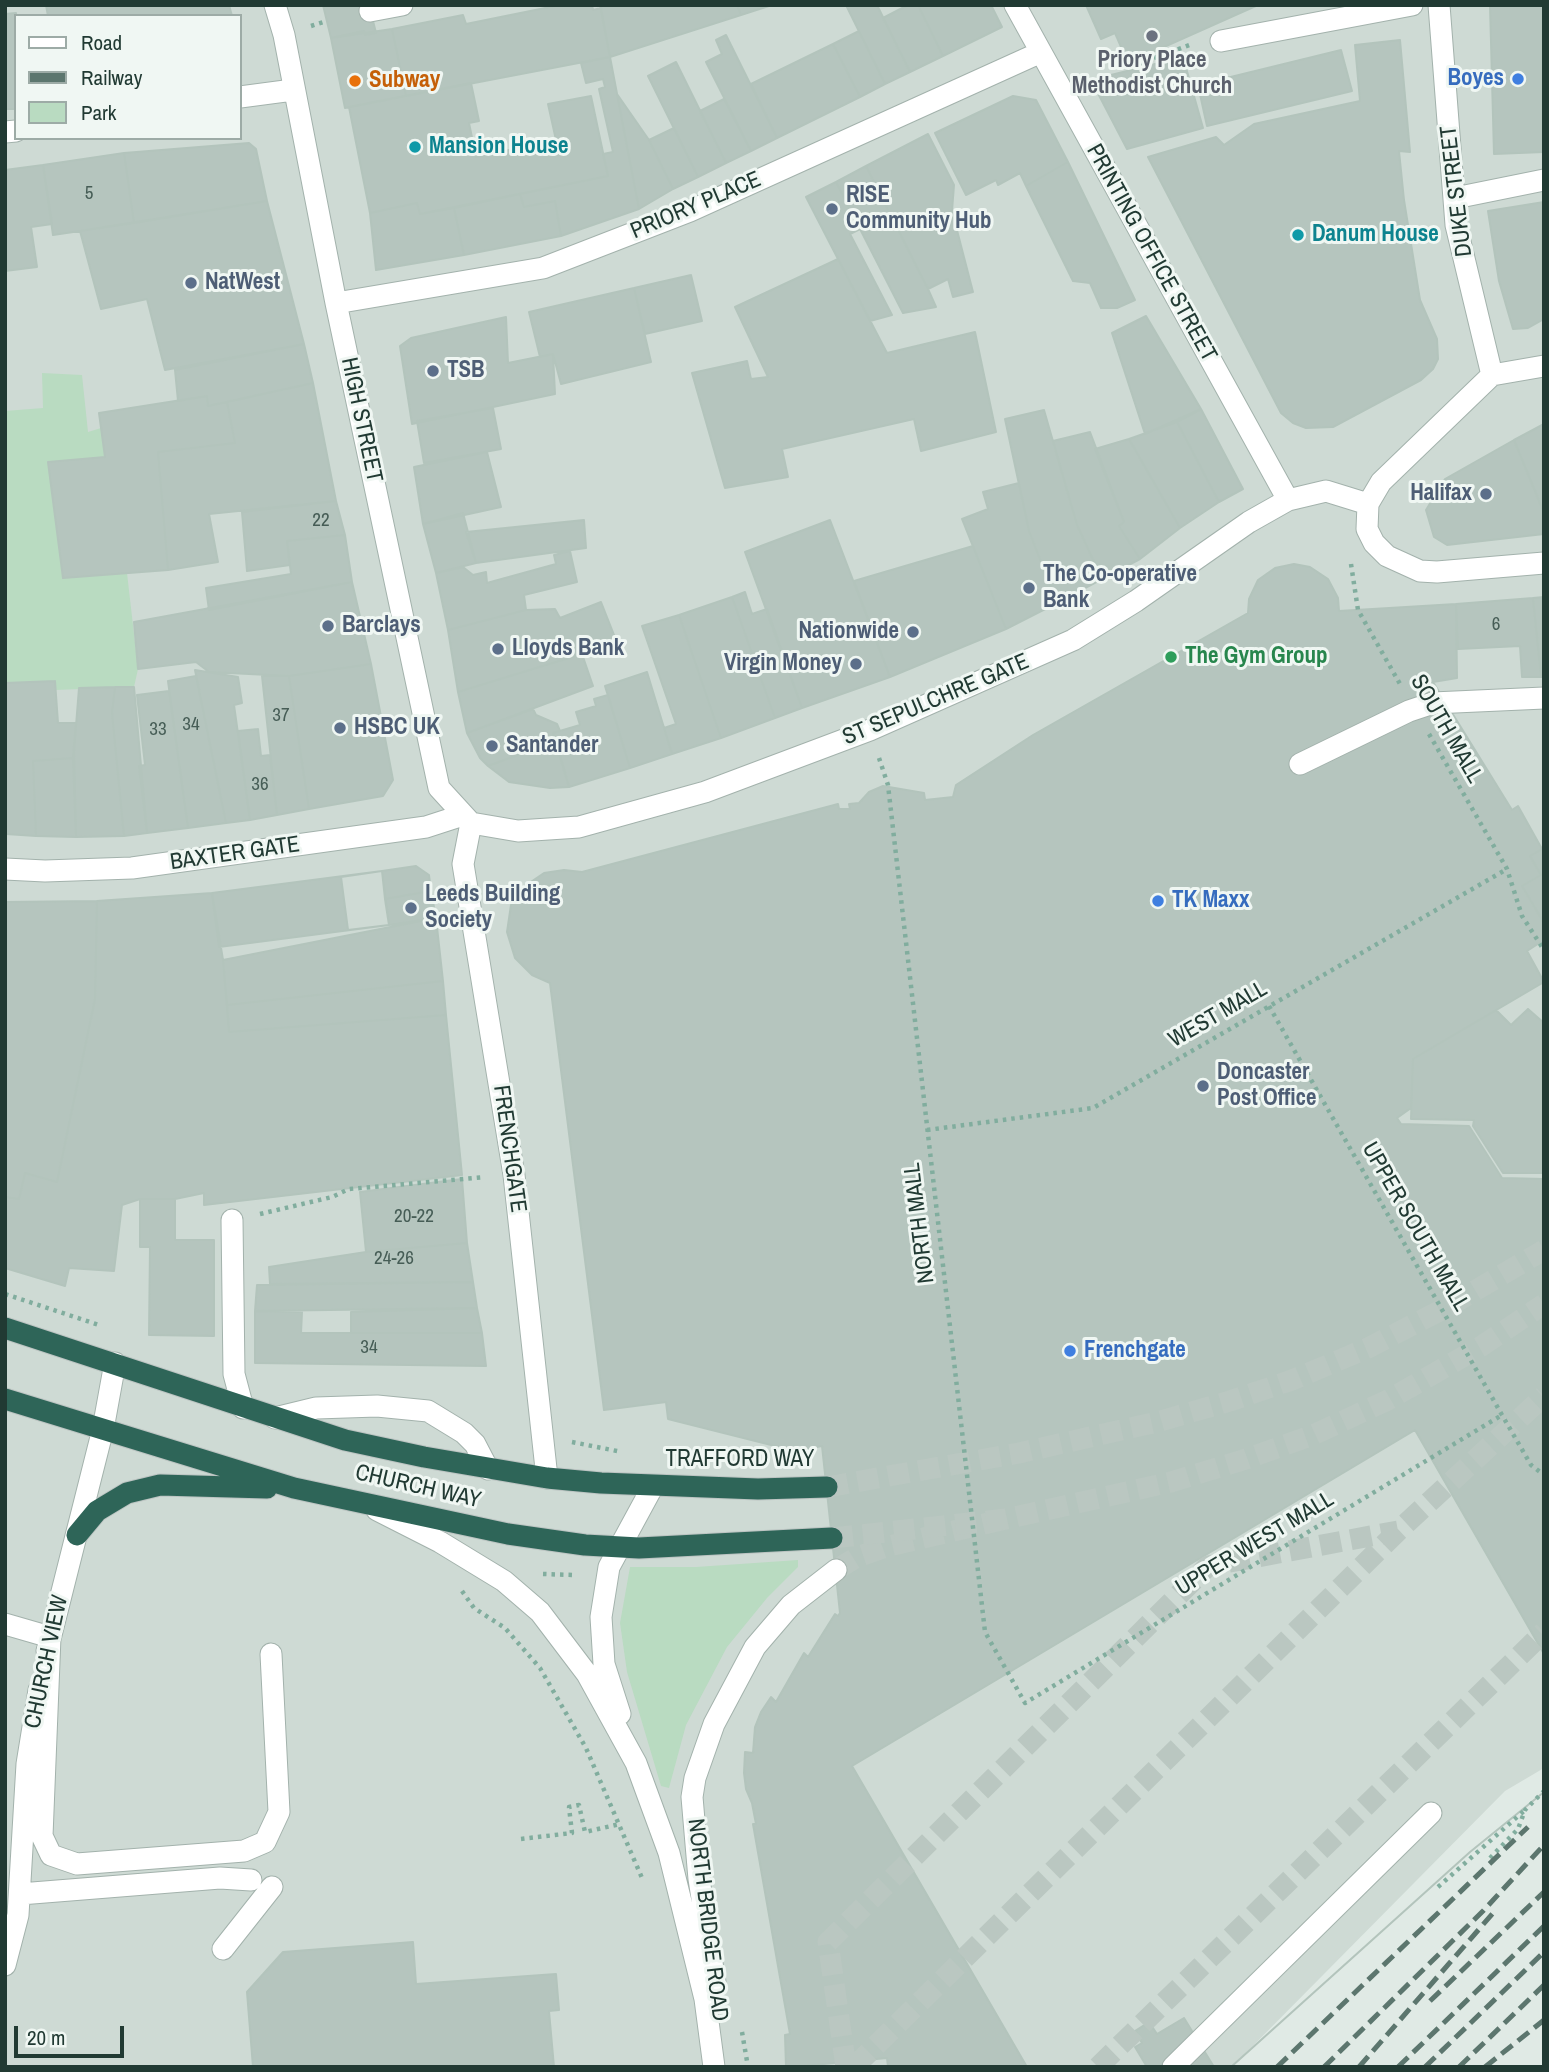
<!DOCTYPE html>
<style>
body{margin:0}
#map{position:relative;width:1549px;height:2072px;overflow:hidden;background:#e0eae5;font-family:"Archivo Narrow",sans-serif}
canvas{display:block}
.frame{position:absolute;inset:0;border:7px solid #213a33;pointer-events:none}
.legend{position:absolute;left:14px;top:14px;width:228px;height:126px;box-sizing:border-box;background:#f0f7f3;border:2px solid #9daba6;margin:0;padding:9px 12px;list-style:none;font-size:21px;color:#213a33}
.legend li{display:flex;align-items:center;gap:14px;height:35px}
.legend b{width:35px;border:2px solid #9daba6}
.scale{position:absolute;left:14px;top:2026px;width:110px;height:32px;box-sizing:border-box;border:4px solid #213a33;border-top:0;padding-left:9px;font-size:21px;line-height:24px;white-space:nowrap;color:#213a33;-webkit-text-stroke:5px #f0f7f3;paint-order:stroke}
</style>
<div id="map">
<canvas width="1549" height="2072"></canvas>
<div class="frame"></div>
<ul class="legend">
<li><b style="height:9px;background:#fff"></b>Road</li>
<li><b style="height:9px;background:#5c766e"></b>Railway</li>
<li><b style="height:19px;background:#b9dbc1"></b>Park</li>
</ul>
<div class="scale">20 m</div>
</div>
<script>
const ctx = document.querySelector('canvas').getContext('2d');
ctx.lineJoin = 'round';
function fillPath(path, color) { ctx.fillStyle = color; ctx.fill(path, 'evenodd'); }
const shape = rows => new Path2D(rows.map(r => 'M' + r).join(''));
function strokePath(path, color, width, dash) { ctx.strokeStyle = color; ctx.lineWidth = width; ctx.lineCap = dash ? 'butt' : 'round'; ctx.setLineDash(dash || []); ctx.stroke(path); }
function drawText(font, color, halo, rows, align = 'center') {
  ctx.font = font + ' "Archivo Narrow",sans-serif'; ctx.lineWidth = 6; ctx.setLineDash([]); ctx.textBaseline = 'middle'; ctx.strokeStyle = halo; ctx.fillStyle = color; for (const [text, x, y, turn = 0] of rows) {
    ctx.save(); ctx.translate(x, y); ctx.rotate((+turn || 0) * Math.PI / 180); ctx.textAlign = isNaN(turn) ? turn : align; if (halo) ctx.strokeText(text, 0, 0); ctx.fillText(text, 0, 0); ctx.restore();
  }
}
fillPath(shape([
 [5,5,1544,5,1544,1768,1505,1791,1232,2067,5,2067],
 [16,16,240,16,240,138,16,138]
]), '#cedad4');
fillPath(shape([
 [42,373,82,375,88,432,101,428,105,457,48,462,63,577,127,573,138,669,134,687,55,690,5,683,5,411,43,408],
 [798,1560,798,1567,767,1598,727,1647,686,1725,669,1788,661,1786,627,1672,620,1623,630,1567,696,1567]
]), '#b9dbc1');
const building = shape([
 [46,5,229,5,232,16,48,16,46,5],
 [323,5,369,5,376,33,365,35,364,31,331,38,323,5],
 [560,5,592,5,593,10,601,8,610,57,406,96,392,29,463,15,466,24,560,5],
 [600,5,737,5,741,15,610,57,600,5],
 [737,5,772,5,741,15,737,5],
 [846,5,877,5,910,72,885,84,846,5],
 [908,5,918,5,943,56,910,72,883,18,908,5],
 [918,5,991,5,1002,27,943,56,918,5],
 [1086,5,1258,5,1128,63,1115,33,1101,39,1086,5],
 [1490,5,1544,5,1544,152,1494,154,1490,5],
 [16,13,16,109,5,109,5,14,16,13],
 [392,29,406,96,345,108,331,38,392,29],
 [859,31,885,84,860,97,833,44,859,31],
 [726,35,777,138,751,151,706,62,722,54,716,40,726,35],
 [1400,40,1410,152,1399,151,1404,200,1420,300,1437,339,1438,359,1433,369,1421,380,1333,427,1306,428,1293,423,1281,413,1148,157,1216,137,1224,145,1254,124,1360,101,1355,45,1400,40],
 [833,44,860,97,777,138,751,84,833,44],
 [1341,50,1352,91,1207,126,1198,85,1341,50],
 [610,57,639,209,561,236,555,201,524,207,520,194,608,176,603,154,613,152,599,89,605,87,603,79,586,83,581,63,610,57],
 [1183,57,1203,128,1127,149,1091,80,1183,57],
 [676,62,726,163,698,177,648,76,676,62],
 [471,83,479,121,469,123,476,157,556,140,548,104,591,96,608,176,420,214,417,203,370,213,349,107,471,83],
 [617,94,649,140,673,189,639,209,617,94],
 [1013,96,1036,100,1068,162,1026,186,1020,173,998,185,996,180,966,195,935,133,1013,96],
 [724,99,751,151,726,163,700,111,724,99],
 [674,128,698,177,673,189,649,140,674,128],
 [928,134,954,185,952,211,973,292,953,297,948,279,928,289,866,166,928,134],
 [249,143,256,149,267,201,134,223,124,153,249,143],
 [124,153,134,223,53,235,43,165,124,153],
 [1068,162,1135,300,1117,308,1101,308,1090,283,1073,281,1026,186,1068,162],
 [43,165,52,224,31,227,37,267,5,271,5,170,43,165],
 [866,166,928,289,936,307,903,313,836,182,866,166],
 [836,182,860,229,850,234,892,315,870,321,806,197,836,182],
 [520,194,524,207,555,201,561,236,464,255,454,208,520,194],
 [267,201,304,344,165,370,147,299,101,309,80,231,267,201],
 [1544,202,1544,319,1528,328,1513,329,1499,281,1488,211,1544,202],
 [417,203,420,214,454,208,464,255,376,270,370,213,417,203],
 [838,259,887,353,975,332,996,432,921,451,914,419,782,449,788,477,725,488,692,373,747,361,751,379,768,377,735,307,838,259],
 [691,275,702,321,645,334,634,288,691,275],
 [634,288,651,362,561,384,553,354,540,357,529,312,634,288],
 [1146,316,1201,409,1145,434,1112,333,1146,316],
 [506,317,508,363,553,354,555,394,412,424,400,346,411,338,506,317],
 [304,344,313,383,208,406,207,396,178,401,175,370,304,344],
 [313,383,336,501,209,514,218,562,168,570,158,452,235,443,227,402,313,383],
 [207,396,208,406,227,402,235,443,158,452,168,570,63,578,48,462,105,457,99,413,207,396],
 [493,408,501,449,424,463,417,421,493,408],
 [1201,409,1243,489,1219,502,1177,422,1201,409],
 [1044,410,1077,525,1102,579,1057,603,1029,531,1005,419,1044,410],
 [1177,422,1219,502,1180,528,1129,439,1177,422],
 [1544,424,1544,513,1514,440,1544,424],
 [1090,432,1124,522,1119,526,1140,559,1102,579,1077,525,1053,441,1090,432],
 [1129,439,1180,528,1140,559,1119,526,1124,522,1095,449,1129,439],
 [1514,440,1544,513,1544,534,1447,545,1434,537,1426,510,1445,479,1514,440],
 [487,452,501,507,423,524,414,467,487,452],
 [1019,483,1029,531,1057,603,1006,629,962,519,988,509,983,492,1019,483],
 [336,501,345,535,287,541,290,565,247,571,242,512,336,501],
 [463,513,476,563,436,573,423,524,463,513],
 [584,520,586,548,476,563,466,532,584,520],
 [830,520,890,677,802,708,745,552,830,520],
 [345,535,352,582,209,610,206,588,291,574,287,541,345,535],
 [973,546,1006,629,890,677,854,581,973,546],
 [570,551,577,582,524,595,526,610,448,630,436,573,463,567,473,575,486,572,487,583,556,564,554,555,570,551],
 [1294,564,1310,567,1328,579,1338,598,1339,611,1456,604,1457,678,1433,682,1512,810,1518,806,1542,849,1530,856,1541,875,1522,886,1544,923,1544,940,1527,951,1544,982,1413,1059,1411,1108,1397,1118,1401,1124,1469,1126,1502,1178,1544,1179,1544,1792,1470,1852,1231,2067,786,2067,785,2035,790,2034,753,1824,756,1824,752,1803,746,1789,744,1773,745,1752,753,1753,755,1727,761,1712,771,1697,776,1702,804,1653,808,1657,835,1614,838,1616,840,1613,822,1446,795,1451,668,1419,666,1402,604,1410,550,983,532,975,515,958,507,932,511,905,522,888,544,873,564,870,582,872,838,804,839,809,850,809,849,804,859,803,869,792,883,786,924,793,925,800,953,797,956,785,1033,735,1248,613,1249,599,1258,580,1275,568,1294,564],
 [352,582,371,664,289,676,209,672,196,662,138,669,134,622,352,582],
 [745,592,752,614,767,609,802,708,775,718,732,597,745,592],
 [732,597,775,718,721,738,679,615,732,597],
 [1544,597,1544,677,1541,677,1533,598,1544,597],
 [1533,598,1541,677,1522,677,1520,646,1458,649,1456,604,1533,598],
 [601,602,616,640,582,654,458,692,448,630,526,610,555,609,560,618,601,602],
 [679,615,721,738,672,754,664,728,676,724,642,626,679,615],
 [582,654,593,686,467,733,458,692,582,654],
 [371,664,393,780,383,796,309,809,289,676,371,664],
 [195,670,238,677,242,703,234,705,250,820,226,823,195,670],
 [647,672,672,754,630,768,605,686,647,672],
 [196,676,226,823,188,828,168,681,196,676],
 [262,676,289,676,309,809,277,815,262,676],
 [55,681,58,723,76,723,73,758,33,761,36,836,6,834,5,683,55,681],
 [115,687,134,687,147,833,124,836,112,713,115,687],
 [115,687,112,713,124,836,76,837,74,751,79,688,115,687],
 [169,691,188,828,147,833,139,766,145,765,137,695,169,691],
 [608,695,630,768,569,787,553,733,580,725,576,712,596,706,594,699,608,695],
 [533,709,536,715,557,724,560,731,553,733,556,741,488,766,480,758,467,733,533,709],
 [258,729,261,756,270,755,277,815,250,820,238,731,258,729],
 [556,741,569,787,550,788,509,782,488,766,556,741],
 [73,758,76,837,36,836,33,761,73,758],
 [1544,848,1544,923,1522,886,1541,875,1530,856,1544,848],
 [416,866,429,875,431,891,385,899,382,871,416,866],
 [382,871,389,925,219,947,212,893,382,871],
 [382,871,389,925,348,930,341,877,382,871],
 [431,891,436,918,389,925,385,899,431,891],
 [212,893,223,960,229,1032,446,1015,462,1175,204,1205,204,1193,175,1199,140,1199,122,1205,114,1271,69,1268,65,1286,5,1268,5,1197,19,1199,25,1173,57,1182,95,999,97,901,212,893],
 [97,901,95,999,57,1182,25,1173,19,1199,5,1197,5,902,97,901],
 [436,918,443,981,227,1005,223,960,436,918],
 [443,981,446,1015,229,1032,227,1005,443,981],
 [1528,1009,1544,1023,1544,1173,1503,1173,1473,1126,1474,1120,1411,1119,1413,1059,1496,1010,1511,1025,1528,1009],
 [462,1179,467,1243,366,1252,360,1192,462,1179],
 [140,1199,175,1199,175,1240,214,1240,214,1336,149,1335,150,1247,140,1247,140,1199],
 [467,1243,473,1282,270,1284,269,1267,366,1252,467,1243],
 [473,1282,477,1308,255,1311,257,1285,473,1282],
 [477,1308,482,1333,351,1333,351,1312,477,1308],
 [255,1311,302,1312,301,1333,482,1333,486,1366,255,1363,255,1311],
 [1415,1430,1544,1654,1544,1792,1470,1852,1231,2067,1027,2067,852,1766,1415,1430],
 [413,1942,416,1984,556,1974,559,2010,549,2011,554,2067,253,2067,247,1992,283,1952,413,1942],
 [1184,2018,1214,2067,1147,2067,1135,2047,1142,2043,1135,2031,1149,2022,1157,2034,1184,2018],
 [887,2058,888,2067,803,2067,803,2066,887,2058]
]);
fillPath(building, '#b5c5be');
strokePath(building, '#b3c4bc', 2);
strokePath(shape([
 [836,1570,857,1557,889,1546,1006,1519],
 [846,2067,828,1942,1208,1566,1398,1531],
 [854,2067,1398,1531,1544,1396],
 [1098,2067,1544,1632]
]), '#bac7c1', 21, [21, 10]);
strokePath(shape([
 [827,1487,1019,1453,1157,1422,1230,1401,1292,1380,1368,1348,1449,1306,1544,1250],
 [832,1538,1006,1519,1171,1482,1246,1459,1313,1435,1388,1400,1480,1347,1544,1304]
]), '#bac7c1', 21, [21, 10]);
const minor = shape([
 [275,5,284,35,336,303,439,788,471,823],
 [1015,5,1288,500],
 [1439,5,1456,225,1492,375],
 [370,11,402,5],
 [1221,41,1412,5],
 [240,97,293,90],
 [5,132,16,131],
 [1455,198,1544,180],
 [336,303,543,268,690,211,1039,53],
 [1492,375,1381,482,1368,504,1367,529,1374,543,1387,556,1420,571,1437,572,1544,563],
 [1492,375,1544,366],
 [1300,764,1409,711,1433,703,1544,698],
 [471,823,518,831,579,827,705,792,870,730,1073,640,1136,601,1249,522,1288,500,1326,491,1368,504],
 [471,823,463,864,514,1175,547,1478],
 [5,869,45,871,132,868,426,827,463,815],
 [232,1220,234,1374,243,1408],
 [275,1418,316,1408,377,1406,428,1411,464,1433,475,1444,488,1469],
 [377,1510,440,1542,504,1581,540,1612,587,1674,636,1763,669,1853,705,1999,714,2067],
 [5,1624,50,1637,42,1836,51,1855,77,1864,244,1851,265,1842,279,1812,271,1654],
 [47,1651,103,1429,115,1363],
 [620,1714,604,1664,601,1617,609,1567,653,1486],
 [20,1894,220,1878,251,1880],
 [223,1949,272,1887],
 [5,1965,18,1915,27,1764,39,1690],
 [715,1982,699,1879,692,1797,695,1778,714,1724,755,1647,791,1605,836,1570],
 [1173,2067,1431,1813]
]);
const highway = shape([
 [5,1328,345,1440,424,1457,547,1478,601,1483,758,1489,827,1487],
 [5,1399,294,1488,508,1534,585,1545,639,1548,832,1538],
 [77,1535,97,1511,127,1493,160,1485,267,1488]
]);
strokePath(minor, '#a3b2ac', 23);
strokePath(highway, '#bcc4c2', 23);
strokePath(shape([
 [311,26,327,21],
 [1130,67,1192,44],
 [1351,564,1358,610,1400,684],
 [1429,734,1507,869,1522,916,1544,950],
 [879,758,888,785,985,1632,1025,1703,1502,1415],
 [1269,1006,1502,1415,1531,1465,1544,1475],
 [927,1130,1093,1108,1507,869],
 [260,1214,332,1197,349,1189,485,1177],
 [5,1294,99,1325],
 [572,1442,622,1452],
 [543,1574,573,1575],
 [462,1591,474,1608,505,1628,540,1668,586,1748,642,1878],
 [521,1839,572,1833,569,1807,579,1805,585,1832,620,1824],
 [1490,1858,1518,1829,1525,1810,1544,1791],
 [1438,1887,1525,1810],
 [742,2032,748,2067]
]), '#81ad9e', 4.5, [3.5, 5]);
strokePath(minor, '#fff', 21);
strokePath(highway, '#2e6558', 21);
strokePath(shape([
 [1430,2001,1544,1892],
 [1277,2067,1528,1827],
 [1324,2067,1483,1911,1544,1845],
 [1359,2067,1494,1912],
 [1398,2067,1544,1926],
 [1425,2067,1544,1952],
 [1459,2067,1544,1985],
 [1485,2067,1544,2020]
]), '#5c766e', 5, [14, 7]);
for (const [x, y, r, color] of [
 [1152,36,7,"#6b7280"],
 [1518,79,7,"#3f7fe0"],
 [355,81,7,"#e8710a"],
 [415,147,7,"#0f9aa8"],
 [832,209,7,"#5c6f8a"],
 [1298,235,7,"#0f9aa8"],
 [191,283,7,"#5c6f8a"],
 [433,371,7,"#5c6f8a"],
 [1486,494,7,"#5c6f8a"],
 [1029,588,7,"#5c6f8a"],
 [328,626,7,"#5c6f8a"],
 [913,632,7,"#5c6f8a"],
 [498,649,7,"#5c6f8a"],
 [1171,657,7,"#2e9e5b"],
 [856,664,7,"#5c6f8a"],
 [340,728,7,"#5c6f8a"],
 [492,746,7,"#5c6f8a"],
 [1158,901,7,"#3f7fe0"],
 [411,908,7,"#5c6f8a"],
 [1203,1086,7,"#5c6f8a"],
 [1070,1351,7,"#3f7fe0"]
]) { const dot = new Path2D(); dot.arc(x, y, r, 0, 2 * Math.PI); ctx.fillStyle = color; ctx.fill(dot); strokePath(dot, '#f0f7f3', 2.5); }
drawText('19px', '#465d56', null, [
 ["5",89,194],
 ["22",321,521],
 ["6",1496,625],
 ["37",281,716],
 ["34",191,725],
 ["33",158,730],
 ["36",260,785],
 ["20-22",414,1217],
 ["24-26",394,1259],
 ["34",369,1348]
]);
drawText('bold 23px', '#5b616d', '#f0f7f3', [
 ["Priory Place",1152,61],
 ["Methodist Church",1152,87]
]);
drawText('bold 23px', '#366cbe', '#f0f7f3', [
 ["Boyes",1504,79,"right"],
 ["TK Maxx",1172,901],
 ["Frenchgate",1084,1351]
], 'left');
drawText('bold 23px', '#c56008', '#f0f7f3', [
 ["Subway",369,81]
], 'left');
drawText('bold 23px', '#0d838f', '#f0f7f3', [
 ["Mansion House",429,147],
 ["Danum House",1312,235]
], 'left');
drawText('23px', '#213a33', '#f0f7f3', [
 ["DUKE STREET",1457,191,-97],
 ["PRIORY PLACE",696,206,-23],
 ["PRINTING OFFICE STREET",1151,253,61],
 ["HIGH STREET",361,420,78],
 ["ST SEPULCHRE GATE",936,700,-23],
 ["SOUTH MALL",1446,729,60],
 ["BAXTER GATE",235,854,-8],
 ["WEST MALL",1218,1015,-30],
 ["FRENCHGATE",509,1149,82],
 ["NORTH MALL",920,1223,-97],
 ["UPPER SOUTH MALL",1415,1227,60],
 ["TRAFFORD WAY",740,1460],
 ["CHURCH WAY",418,1487,13],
 ["UPPER WEST MALL",1255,1544,-31],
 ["CHURCH VIEW",47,1662,-78],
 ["NORTH BRIDGE ROAD",707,1920,83]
]);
drawText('bold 23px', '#4e5e75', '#f0f7f3', [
 ["RISE",846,196],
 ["Community Hub",846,222],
 ["NatWest",205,283],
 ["TSB",447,371],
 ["Halifax",1472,494,"right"],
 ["The Co-operative",1043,575],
 ["Bank",1043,601],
 ["Barclays",342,626],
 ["Nationwide",899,632,"right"],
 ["Lloyds Bank",512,649],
 ["Virgin Money",842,664,"right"],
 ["HSBC UK",354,728],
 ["Santander",506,746],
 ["Leeds Building",425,895],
 ["Society",425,921],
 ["Doncaster",1217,1073],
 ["Post Office",1217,1099]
], 'left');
drawText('bold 23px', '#27864d', '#f0f7f3', [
 ["The Gym Group",1185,657]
], 'left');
</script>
